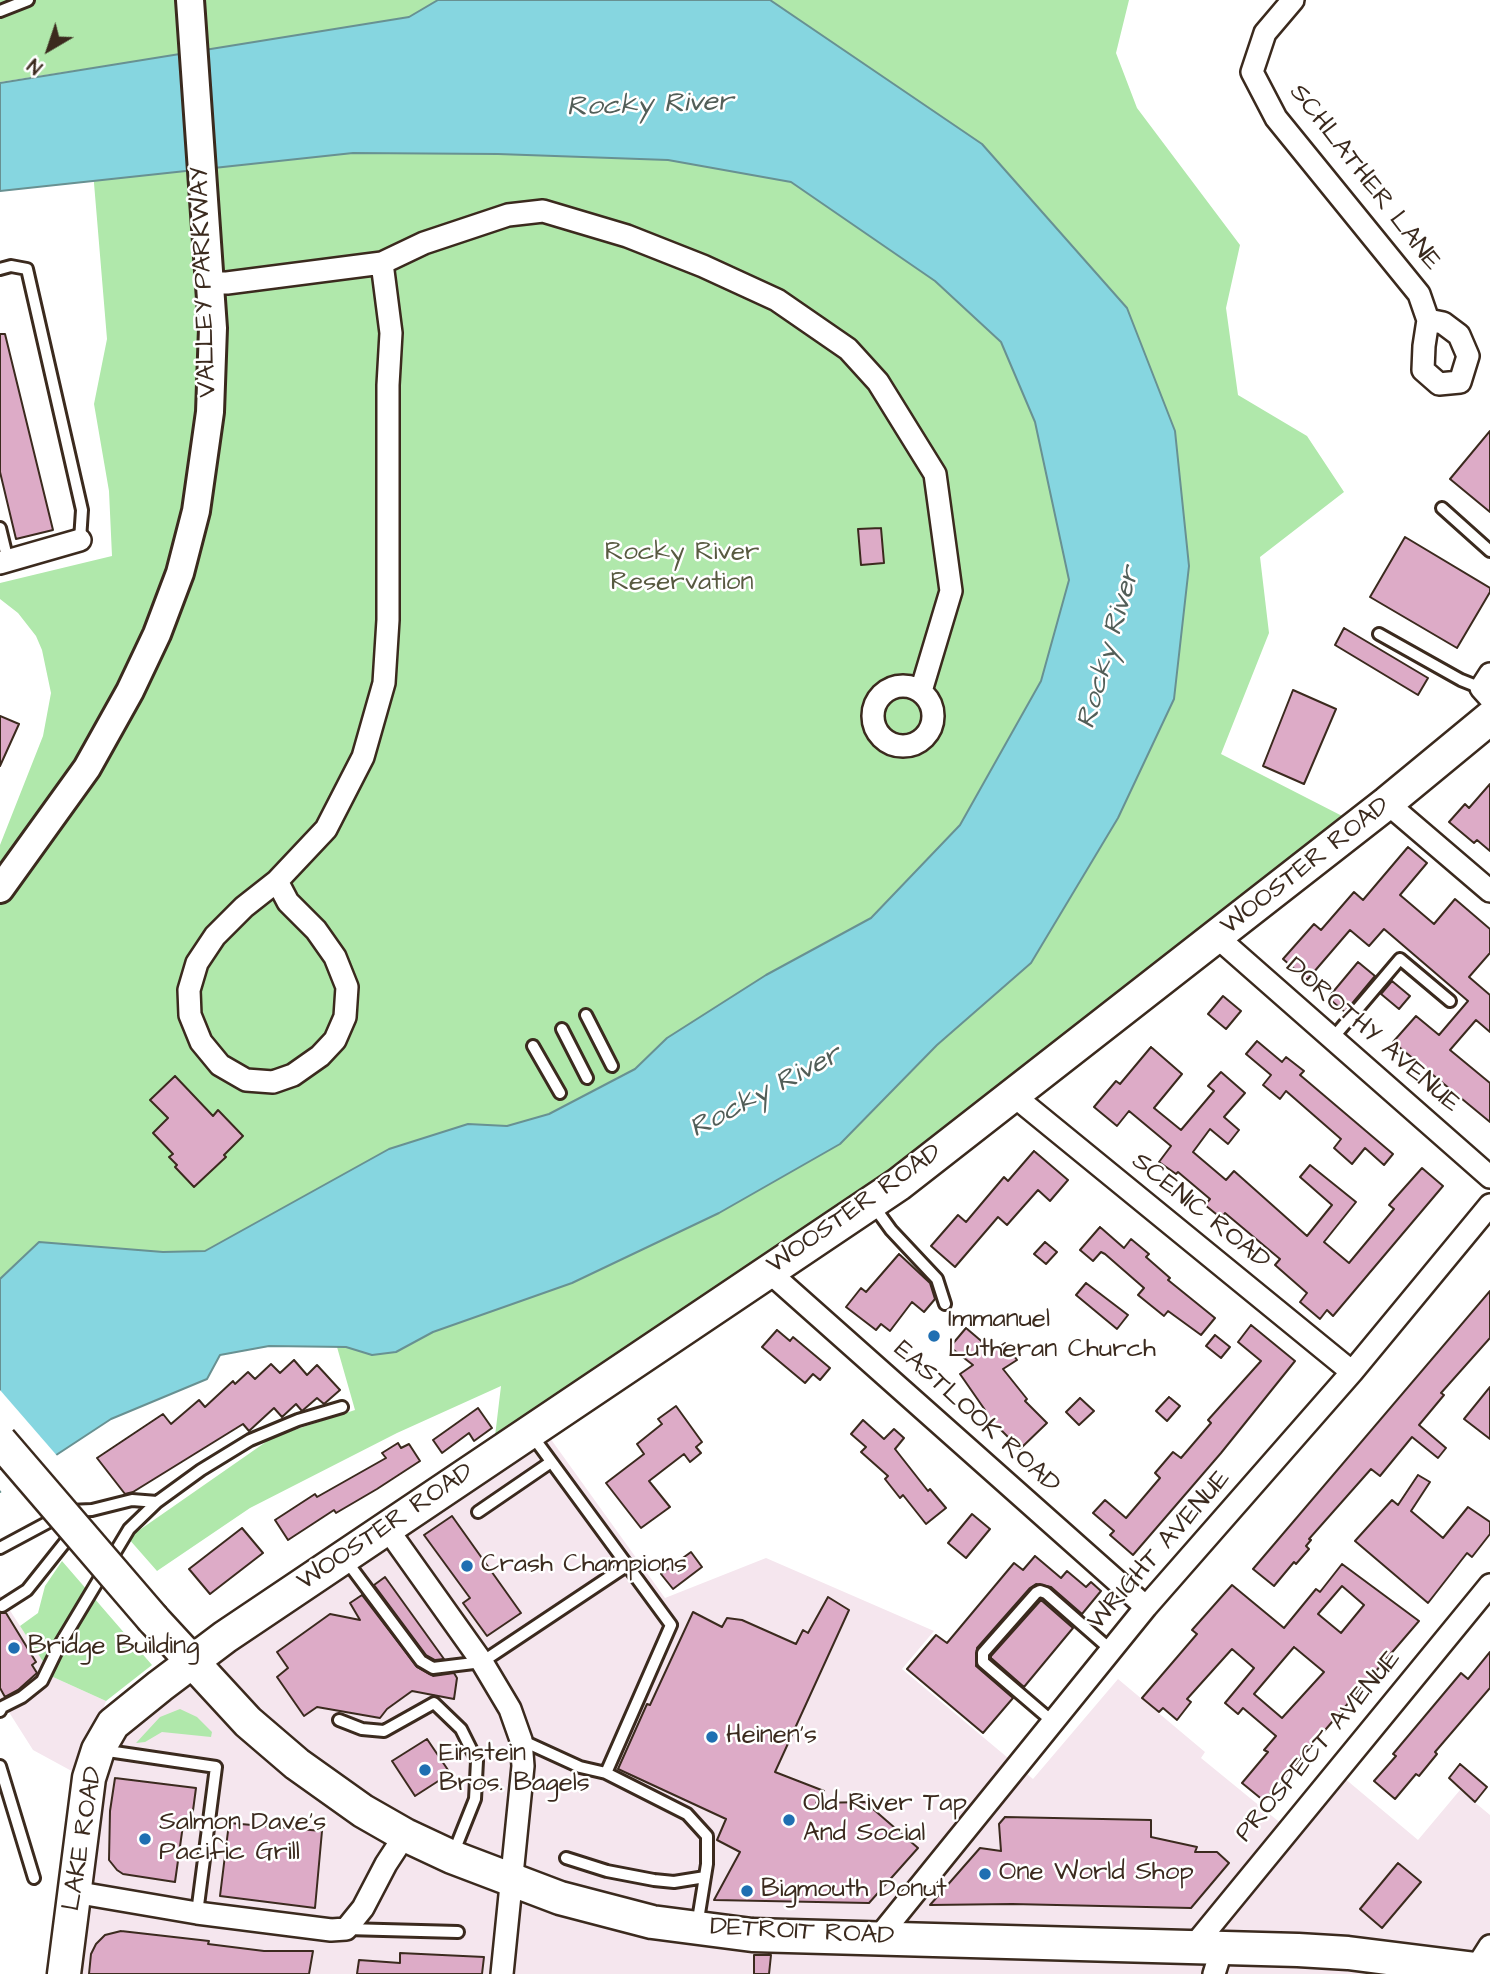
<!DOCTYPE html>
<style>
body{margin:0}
#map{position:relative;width:1490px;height:1974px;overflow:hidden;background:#fff;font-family:"Architects Daughter",sans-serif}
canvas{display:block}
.north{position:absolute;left:14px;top:14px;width:70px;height:70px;-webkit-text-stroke:5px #fff;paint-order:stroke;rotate:219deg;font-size:19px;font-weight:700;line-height:28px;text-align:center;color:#3b2a1e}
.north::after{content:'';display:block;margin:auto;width:24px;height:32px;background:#3b2a1e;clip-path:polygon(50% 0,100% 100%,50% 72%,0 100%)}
</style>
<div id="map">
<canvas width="1490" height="1974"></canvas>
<div class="north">N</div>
</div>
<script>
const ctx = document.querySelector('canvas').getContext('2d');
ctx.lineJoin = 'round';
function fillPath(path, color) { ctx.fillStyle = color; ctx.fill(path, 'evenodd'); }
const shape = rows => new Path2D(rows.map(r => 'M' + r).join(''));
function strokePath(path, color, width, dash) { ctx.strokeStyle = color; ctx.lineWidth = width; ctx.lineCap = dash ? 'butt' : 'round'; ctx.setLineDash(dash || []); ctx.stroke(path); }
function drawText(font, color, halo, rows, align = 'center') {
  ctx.font = font + ' "Architects Daughter",sans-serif'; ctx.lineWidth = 5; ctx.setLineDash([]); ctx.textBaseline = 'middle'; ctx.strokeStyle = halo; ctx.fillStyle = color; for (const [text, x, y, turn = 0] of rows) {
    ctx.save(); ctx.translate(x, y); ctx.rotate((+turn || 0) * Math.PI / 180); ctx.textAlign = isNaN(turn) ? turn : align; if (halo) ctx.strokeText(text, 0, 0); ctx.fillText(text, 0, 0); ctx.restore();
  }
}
fillPath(shape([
 [545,1431,665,1598,766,1558,934,1631,902,1669,1033,1779,1118,1679,1205,1752,1201,1758,1283,1825,1331,1767,1418,1840,1460,1790,1490,1815,1490,1974,75,1974,100,1767,117,1734,158,1697],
 [0,1595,53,1677,106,1701,79,1775,33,1750,0,1698]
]), '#f5e6ee');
fillPath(shape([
 [0,0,1129,0,1116,53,1137,108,1240,245,1226,308,1238,395,1307,436,1344,492,1260,557,1269,633,1221,754,1350,820,1135,999,493,1453,501,1386,397,1433,250,1508,157,1571,128,1538,273,1437,355,1410,337,1347,269,1346,220,1355,207,1379,111,1419,0,1493,0,845,43,736,51,693,42,650,36,636,18,613,0,599,0,583,112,556,109,491,94,404,107,339,89,123,155,58,0,82],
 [62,1561,152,1665,106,1701,53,1677,20,1626,38,1613,45,1586],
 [180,1709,197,1717,212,1732,211,1737,162,1732,145,1742,136,1743,160,1717]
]), '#b0e8ab');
const water = shape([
 [438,0,770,0,982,144,1127,308,1175,431,1189,566,1174,699,1118,818,1031,963,937,1045,840,1144,719,1213,572,1283,433,1332,396,1352,372,1355,346,1347,269,1346,220,1355,207,1379,111,1419,0,1492,0,1279,39,1242,163,1252,205,1251,389,1149,468,1124,507,1126,549,1114,635,1069,667,1038,766,975,871,918,960,825,1041,681,1069,580,1035,422,1001,342,935,281,791,182,668,160,498,154,353,153,0,191,0,83,409,17,438,0]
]);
fillPath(water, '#86d6e0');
strokePath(water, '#689192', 2);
fillPath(shape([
 [0,1390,59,1458,3,1494,0,1490]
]), '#fff');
const building = shape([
 [0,334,5,334,53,530,16,539,0,472,0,334],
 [1490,431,1490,512,1450,479,1490,431],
 [881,528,884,563,861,565,858,529,881,528],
 [1405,537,1490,588,1490,592,1457,648,1370,597,1405,537],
 [1344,628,1428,678,1418,695,1335,645,1344,628],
 [1293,690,1336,709,1304,784,1263,766,1293,690],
 [0,716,19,724,0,766,0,716],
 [1490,784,1490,851,1477,840,1474,843,1449,822,1465,804,1469,808,1490,784],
 [1408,847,1427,863,1400,895,1434,924,1455,899,1490,929,1490,953,1469,977,1490,995,1490,1032,1476,1020,1450,1050,1490,1083,1490,1122,1393,1042,1416,1016,1439,1035,1468,1001,1384,929,1369,946,1350,930,1307,980,1283,959,1314,924,1321,930,1354,892,1363,900,1408,847],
 [1358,962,1375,976,1345,1012,1328,998,1358,962],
 [1392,981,1410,996,1399,1009,1381,994,1392,981],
 [1223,996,1241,1011,1226,1029,1208,1014,1223,996],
 [1257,1041,1282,1062,1286,1057,1304,1071,1300,1075,1393,1154,1384,1165,1365,1148,1352,1164,1334,1148,1341,1139,1286,1091,1280,1099,1263,1085,1271,1075,1246,1054,1257,1041],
 [1151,1047,1182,1074,1154,1108,1181,1130,1214,1091,1208,1086,1221,1072,1245,1093,1224,1117,1239,1130,1228,1144,1210,1129,1193,1152,1226,1180,1234,1171,1307,1236,1332,1205,1300,1177,1310,1165,1356,1202,1324,1242,1349,1263,1394,1209,1389,1205,1422,1168,1443,1186,1333,1316,1327,1310,1320,1319,1300,1302,1307,1293,1275,1265,1280,1259,1225,1213,1221,1218,1205,1205,1210,1199,1178,1172,1176,1174,1159,1162,1171,1146,1129,1111,1117,1126,1094,1107,1116,1081,1120,1084,1151,1047],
 [175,1076,213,1116,218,1110,243,1136,224,1155,226,1157,194,1187,175,1167,177,1165,169,1157,173,1154,153,1133,168,1118,150,1100,175,1076],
 [1034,1151,1068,1180,1050,1201,1038,1190,1007,1225,998,1217,955,1267,931,1246,958,1215,966,1222,1004,1177,1008,1181,1034,1151],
 [1100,1227,1124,1248,1131,1239,1149,1254,1146,1257,1170,1278,1168,1280,1215,1318,1201,1335,1168,1311,1164,1316,1138,1295,1144,1288,1105,1254,1101,1252,1093,1261,1080,1250,1100,1227],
 [1045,1242,1057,1252,1046,1264,1034,1254,1045,1242],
 [899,1254,930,1283,935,1299,924,1312,912,1302,890,1331,881,1324,876,1330,846,1307,861,1288,866,1292,899,1254],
 [1086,1283,1128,1315,1117,1329,1076,1295,1086,1283],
 [1490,1291,1490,1338,1441,1393,1444,1395,1419,1425,1446,1448,1438,1458,1412,1437,1380,1476,1371,1469,1309,1539,1311,1540,1306,1546,1309,1549,1296,1564,1294,1562,1274,1586,1253,1569,1490,1291],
 [1251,1325,1295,1361,1221,1453,1133,1555,1110,1535,1114,1531,1093,1513,1105,1500,1126,1518,1160,1478,1155,1473,1173,1452,1181,1458,1211,1423,1208,1420,1261,1361,1238,1342,1251,1325],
 [966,1328,993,1351,1005,1343,1017,1360,1003,1369,1027,1399,1025,1401,1047,1423,1020,1449,996,1425,994,1426,982,1412,985,1410,960,1374,973,1365,950,1347,966,1328],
 [777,1330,790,1341,793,1337,830,1368,820,1380,813,1374,805,1383,762,1347,777,1330],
 [1215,1335,1230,1347,1221,1358,1206,1346,1215,1335],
 [294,1360,307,1375,317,1365,340,1390,324,1404,317,1398,302,1411,296,1404,282,1417,274,1408,249,1431,243,1424,133,1492,125,1494,97,1458,163,1414,171,1424,199,1400,205,1407,233,1381,235,1384,248,1372,255,1379,271,1364,280,1373,294,1360],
 [1490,1387,1490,1439,1464,1419,1490,1387],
 [1169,1397,1180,1406,1167,1421,1156,1411,1169,1397],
 [1080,1398,1094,1411,1079,1425,1066,1412,1080,1398],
 [676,1406,702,1442,696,1447,701,1453,690,1462,684,1454,649,1481,670,1507,641,1528,606,1483,644,1454,637,1444,662,1424,658,1419,676,1406],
 [478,1408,492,1428,474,1441,469,1433,442,1453,433,1440,478,1408],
 [863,1420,884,1439,894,1429,904,1438,895,1449,928,1491,930,1489,946,1508,926,1524,903,1495,900,1498,885,1479,888,1476,861,1452,866,1447,851,1434,863,1420],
 [398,1443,401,1448,409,1444,420,1461,377,1489,336,1513,334,1510,288,1540,275,1520,315,1494,317,1497,386,1458,382,1453,398,1443],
 [1418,1475,1430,1482,1411,1511,1443,1538,1468,1507,1490,1522,1490,1534,1472,1557,1467,1553,1428,1603,1355,1541,1392,1500,1398,1505,1418,1475],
 [972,1514,990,1529,966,1558,948,1543,972,1514],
 [452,1516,521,1613,487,1636,463,1603,470,1598,424,1535,452,1516],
 [242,1528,263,1553,210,1594,189,1569,242,1528],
 [691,1552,702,1567,673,1589,661,1574,691,1552],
 [1035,1556,1061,1578,1067,1571,1086,1587,1091,1582,1101,1591,1082,1614,1051,1587,1036,1584,1030,1588,977,1648,976,1666,1013,1698,983,1733,907,1669,936,1635,947,1643,1014,1563,1023,1570,1035,1556],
 [1342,1564,1419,1621,1264,1801,1242,1783,1268,1752,1264,1750,1276,1736,1243,1708,1238,1714,1225,1703,1254,1668,1232,1649,1187,1699,1191,1702,1177,1720,1163,1708,1159,1712,1142,1698,1197,1634,1192,1630,1232,1585,1284,1628,1316,1589,1320,1592,1342,1564],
 [1342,1586,1364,1605,1341,1633,1318,1614,1342,1586],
 [1294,1647,1324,1672,1282,1718,1254,1694,1294,1647],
 [385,1577,444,1659,435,1660,426,1655,374,1585,385,1577],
 [362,1595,417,1667,433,1676,454,1673,457,1678,454,1699,412,1691,387,1709,380,1718,317,1707,304,1716,277,1677,288,1668,277,1652,330,1614,360,1620,350,1603,362,1595],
 [828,1597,849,1610,775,1772,824,1791,816,1803,865,1802,918,1848,869,1903,714,1900,740,1852,717,1840,726,1819,618,1769,647,1704,650,1705,693,1612,722,1627,727,1618,742,1620,796,1644,803,1630,808,1633,828,1597],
 [1041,1600,1073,1628,1024,1687,991,1658,991,1656,1041,1600],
 [0,1613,6,1613,36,1662,32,1665,37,1673,18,1690,5,1697,0,1688,0,1613],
 [1490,1652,1490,1688,1435,1752,1437,1754,1419,1776,1416,1774,1395,1799,1374,1781,1396,1756,1393,1754,1461,1673,1468,1679,1490,1652],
 [427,1739,448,1770,440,1775,443,1778,415,1796,392,1761,427,1739],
 [1460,1764,1487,1787,1475,1802,1449,1778,1460,1764],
 [115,1778,196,1788,192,1818,184,1818,175,1882,123,1874,117,1870,109,1860,110,1811,115,1778],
 [1005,1817,1151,1820,1151,1837,1197,1847,1195,1852,1217,1852,1229,1863,1191,1908,1012,1904,930,1905,980,1848,1001,1851,999,1824,1005,1817],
 [229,1823,322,1831,315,1908,220,1896,229,1823],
 [1398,1863,1421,1882,1382,1928,1360,1909,1398,1863],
 [121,1931,209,1941,208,1944,264,1951,313,1951,309,1974,89,1974,91,1954,96,1944,105,1935,121,1931],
 [400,1953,484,1957,482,1974,357,1974,359,1960,400,1963,400,1953],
 [754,1955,771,1955,769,1974,754,1974,754,1955]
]);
fillPath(building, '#ddabc7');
strokePath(building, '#3b2a1e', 2);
const service = shape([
 [0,11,28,0],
 [0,269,11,266,27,269,82,510,80,540],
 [1442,508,1490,551],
 [0,528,8,561],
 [1379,634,1461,680,1481,688],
 [586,1015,612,1066],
 [562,1029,587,1078],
 [1332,1039,1400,959,1450,1001],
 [533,1046,560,1093],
 [873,1205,891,1230,937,1279,945,1304],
 [531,1434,671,1625,606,1773],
 [478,1512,551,1462],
 [0,1548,69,1511,92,1510,132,1500,157,1502],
 [345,1559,421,1661,433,1668,482,1662,626,1566],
 [2,1606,27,1590,74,1531],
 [0,1711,2,1707,22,1697,42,1681,59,1646,129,1529,157,1502,201,1470,250,1440,298,1420,342,1407],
 [339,1720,362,1729,384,1731,434,1703,461,1729,477,1761,475,1799,453,1854],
 [1053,1722,983,1662,983,1653,1036,1593,1040,1591,1046,1593,1111,1650],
 [521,1740,580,1767,606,1773,687,1814,707,1836,707,1864,697,1926],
 [101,1750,216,1767,197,1913],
 [0,1766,34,1878],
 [566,1858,607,1871,654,1880,674,1882,705,1877],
 [346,1929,458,1932]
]);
const minor = shape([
 [1293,0,1265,33,1252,72,1276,118,1419,294,1428,320,1424,346,1423,370,1439,384,1460,382,1468,356,1459,335,1443,323,1428,320],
 [382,263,424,243,508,215,543,211,627,236,703,266,777,300,848,349,878,382,935,474,951,591,921,691],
 [210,283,227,283,382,263,391,333,388,385,388,620,384,683,363,757,326,829,277,881,244,907,215,936,197,963,189,990,190,1015,201,1042,220,1065,246,1080,273,1082,293,1075,320,1056,335,1040,345,1017,347,987,335,957,316,930,288,902,277,881],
 [0,563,80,540],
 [1490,674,1481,688,1490,698],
 '873 716a30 30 0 1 1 60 0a30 30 0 1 1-60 0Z',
 [1387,803,1490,891],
 [1217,937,1490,1177],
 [1013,1095,1352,1372],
 [768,1271,1146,1607],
 [386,1527,482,1662,510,1709,521,1740,523,1766,502,1974],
 [74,1892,197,1913,331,1930,346,1929,363,1908,386,1864,405,1835],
 [878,1938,1146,1607,1352,1372,1490,1205],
 [1193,1947,1490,1585],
 [1476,1968,1490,1946],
 [1214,1974,1222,1948]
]);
const tertiary = shape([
 [0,889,87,768,130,691,157,634,180,573,196,511,210,412,213,328,190,0]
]);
const primary = shape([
 [153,1619,248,1722,297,1764,363,1811,405,1835,452,1857,560,1898,652,1922,752,1935,1298,1950,1348,1953,1490,1971],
 [64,1974,89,1778,98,1750,113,1724,160,1686,225,1637,899,1184,1387,803,1490,718]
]);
strokePath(service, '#3b2a1e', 16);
strokePath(minor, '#3b2a1e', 26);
strokePath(tertiary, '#3b2a1e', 32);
strokePath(primary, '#3b2a1e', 37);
strokePath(service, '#fff', 10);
strokePath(minor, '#fff', 21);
strokePath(tertiary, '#fff', 26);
strokePath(primary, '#fff', 32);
const primaryBridge = shape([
 [0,1441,153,1619]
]);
strokePath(primaryBridge, '#3b2a1e', 37, []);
strokePath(primaryBridge, '#fff', 32);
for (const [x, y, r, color] of [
 [934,1336,7,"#1f6fb2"],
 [467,1566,7,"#1f6fb2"],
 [14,1648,7,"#1f6fb2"],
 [712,1737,7,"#1f6fb2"],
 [425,1770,7,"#1f6fb2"],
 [789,1820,7,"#1f6fb2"],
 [145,1839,7,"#1f6fb2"],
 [985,1874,7,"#1f6fb2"],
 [747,1891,7,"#1f6fb2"]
]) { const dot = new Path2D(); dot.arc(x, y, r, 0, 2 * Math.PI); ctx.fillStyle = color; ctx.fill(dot); strokePath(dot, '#fff', 2.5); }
drawText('26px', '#3b2a1e', '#fff', [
 ["SCHLATHER LANE",1364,178,52],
 ["VALLEY PARKWAY",205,282,-92],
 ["WOOSTER ROAD",1306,867,-38],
 ["DOROTHY AVENUE",1372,1036,41],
 ["WOOSTER ROAD",855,1210,-35],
 ["SCENIC ROAD",1200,1212,39],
 ["EASTLOOK ROAD",976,1418,42],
 ["WOOSTER ROAD",386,1528,-34],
 ["WRIGHT AVENUE",1160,1551,-49],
 ["PROSPECT AVENUE",1319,1747,-50],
 ["LAKE ROAD",84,1839,-81],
 ["DETROIT ROAD",802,1933,3]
]);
drawText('26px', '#585a41', '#fff', [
 ["Rocky River",682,554],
 ["Reservation",682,584]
]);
drawText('26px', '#3b2a1e', '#fff', [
 ["Immanuel",948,1321],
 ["Lutheran Church",948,1351],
 ["Crash Champions",481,1566],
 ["Bridge Building",28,1648],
 ["Heinen's",726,1737],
 ["Einstein",439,1755],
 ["Bros. Bagels",439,1785],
 ["Old River Tap",803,1805],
 ["And Social",803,1835],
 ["Salmon Dave's",159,1824],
 ["Pacific Grill",159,1854],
 ["One World Shop",999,1874],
 ["Bigmouth Donut",761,1891]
], 'left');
drawText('italic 28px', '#525e58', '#fff', [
 ["Rocky River",650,106,-2],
 ["Rocky River",1110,648,-74],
 ["Rocky River",766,1093,-28]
]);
</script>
